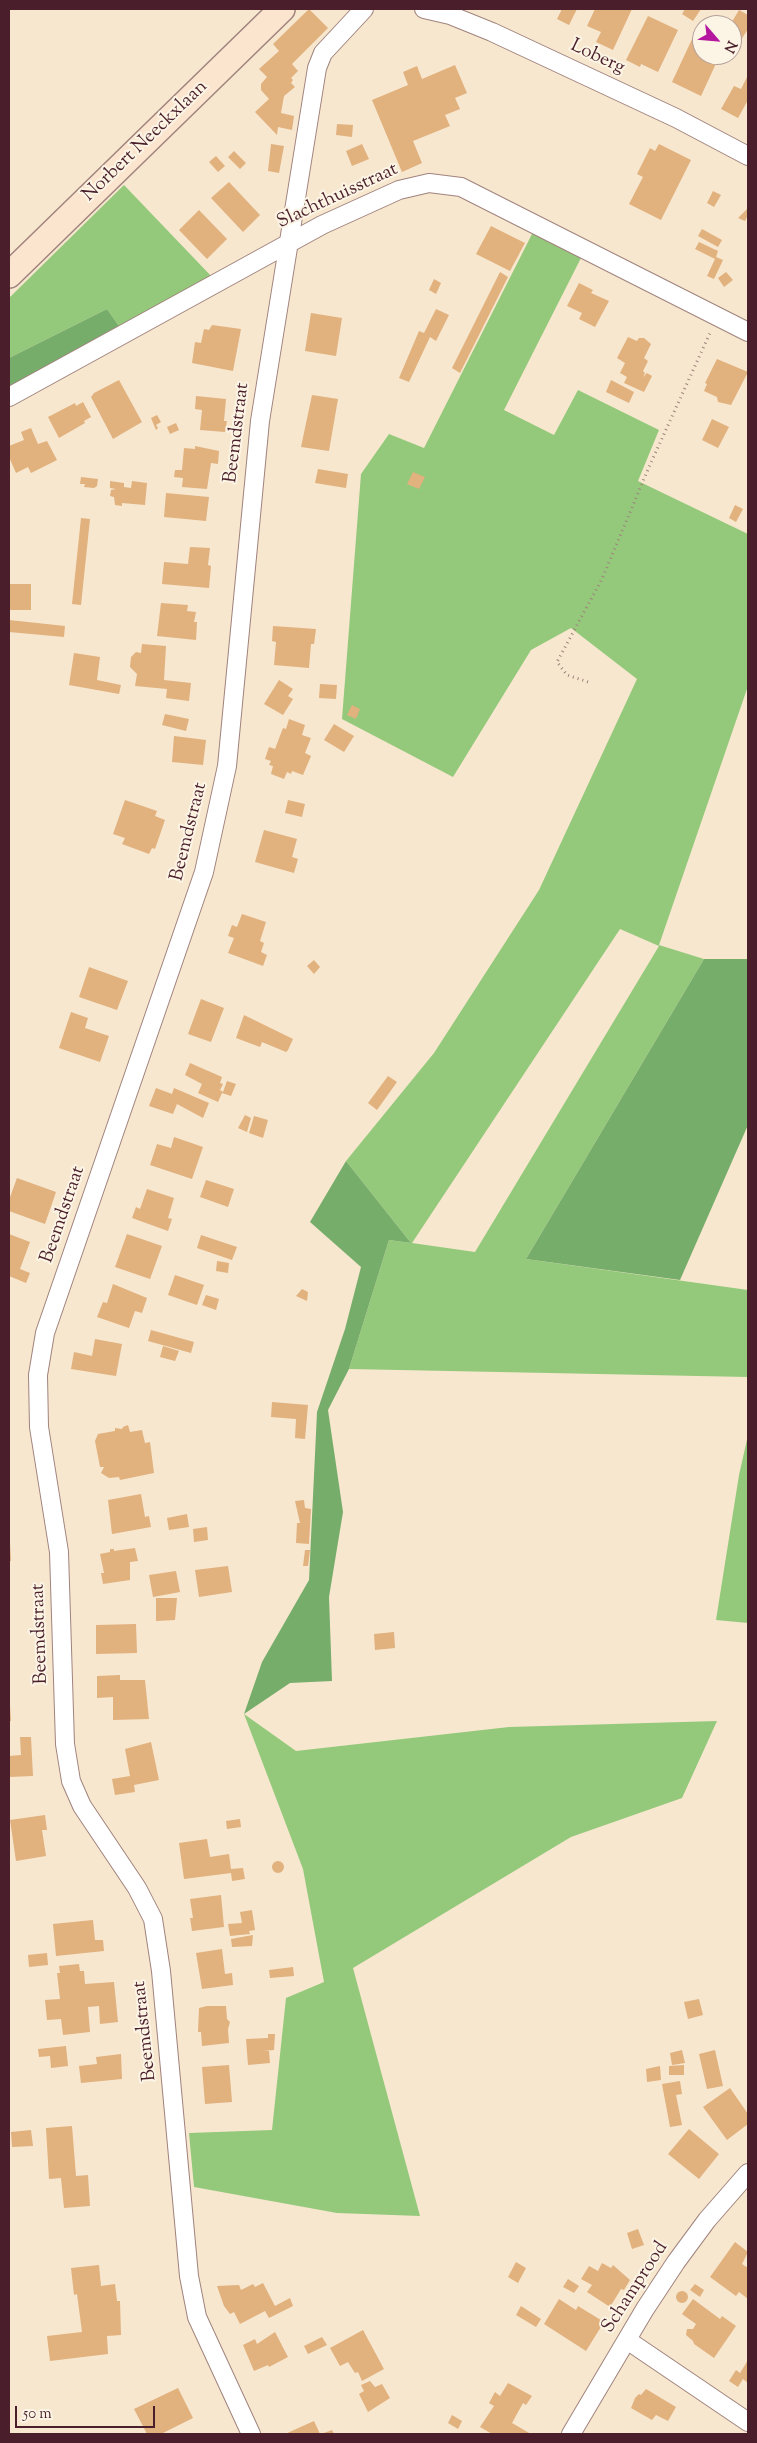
<!DOCTYPE html>
<style>
body{margin:0}
#map{position:relative;width:757px;height:2443px;overflow:hidden;background:#f7e7cf;font-family:"Sorts Mill Goudy",serif}
canvas{display:block}
.frame{position:absolute;inset:0;border:10px solid #4a1f2b;pointer-events:none}
.north{position:absolute;left:692px;top:15px;width:50px;height:50px;box-sizing:border-box;background:#fcf5e5;border:1px solid #b59f9b;border-radius:50%;rotate:117deg;font-size:14px;font-weight:700;line-height:20px;text-align:center;color:#4a1f2b}
.north::after{content:'';display:block;margin:auto;width:18px;height:22px;background:#b5179e;clip-path:polygon(50% 0,100% 100%,50% 72%,0 100%)}
.scale{position:absolute;left:15px;top:2406px;width:140px;height:22px;box-sizing:border-box;border:2px solid #4a1f2b;border-top:0;padding-left:6px;font-size:15px;line-height:18px;white-space:nowrap;color:#4a1f2b;-webkit-text-stroke:4px #fcf5e5;paint-order:stroke}
</style>
<div id="map">
<canvas width="757" height="2443"></canvas>
<div class="frame"></div>
<div class="north">N</div>
<div class="scale">50 m</div>
</div>
<script>
const ctx = document.querySelector('canvas').getContext('2d');
ctx.lineJoin = 'round';
function fillPath(path, color) { ctx.fillStyle = color; ctx.fill(path, 'evenodd'); }
const shape = rows => new Path2D(rows.map(r => 'M' + r).join(''));
function strokePath(path, color, width, dash) { ctx.strokeStyle = color; ctx.lineWidth = width; ctx.lineCap = dash ? 'butt' : 'round'; ctx.setLineDash(dash || []); ctx.stroke(path); }
function drawText(font, color, halo, rows, align = 'center') {
  ctx.font = font + ' "Sorts Mill Goudy",serif'; ctx.lineWidth = 4; ctx.setLineDash([]); ctx.textBaseline = 'middle'; ctx.strokeStyle = halo; ctx.fillStyle = color; for (const [text, x, y, turn = 0] of rows) {
    ctx.save(); ctx.translate(x, y); ctx.rotate((+turn || 0) * Math.PI / 180); ctx.textAlign = isNaN(turn) ? turn : align; if (halo) ctx.strokeText(text, 0, 0); ctx.fillText(text, 0, 0); ctx.restore();
  }
}
fillPath(shape([
 [124,185,213,278,121,329,107,309,9,358,9,298],
 [533,232,582,256,504,410,554,435,578,390,659,430,638,481,748,534,748,686,659,945,704,959,526,1259,748,1290,748,1377,349,1369,389,1240,411,1243,346,1161,434,1053,539,890,637,679,571,628,531,650,453,777,342,719,361,474,389,434,424,448],
 [620,929,659,946,475,1252,412,1243],
 [748,1435,748,1623,716,1620,739,1475],
 [244,1714,296,1751,509,1727,717,1721,682,1798,571,1837,353,1968,420,2216,337,2213,194,2187,189,2133,272,2130,286,1998,324,1982,303,1869]
]), '#94c97b');
fillPath(shape([
 [107,309,121,329,9,389,9,358],
 [704,959,748,959,748,1125,680,1280,526,1259],
 [346,1161,411,1243,389,1240,349,1369,328,1410,343,1512,329,1597,332,1681,290,1683,244,1714,262,1662,309,1580,317,1412,345,1329,361,1267,310,1222]
]), '#77ad6b');
fillPath(shape([
 [309,9,328,28,292,64,298,71,291,78,293,80,291,83,295,87,284,96,281,113,294,116,292,130,278,127,277,135,255,112,269,99,261,90,261,84,267,77,259,69,279,51,273,44],
 [562,9,577,9,569,25,557,19],
 [595,9,632,9,613,50,596,42,601,32,587,26],
 [685,9,701,9,693,21,682,14],
 [739,10,748,15,748,29,741,40,732,34,732,25,730,25],
 [648,16,678,30,658,72,641,64,640,67,626,60],
 [693,37,702,42,702,55,719,57,701,96,672,82],
 [455,65,467,93,455,98,460,109,445,115,450,126,413,141,422,163,402,172,372,100,408,85,403,72,417,66,422,79],
 [748,75,748,100,738,118,721,109,734,86,741,89],
 [337,124,353,125,352,137,336,135],
 [271,144,284,146,279,173,268,171],
 [362,144,369,159,352,166,346,151],
 [659,144,691,160,661,220,629,204,643,177,637,174,650,148,655,151],
 [234,151,246,163,240,169,228,157],
 [216,156,225,166,218,172,209,162],
 [229,182,260,215,243,232,211,198],
 [713,191,721,195,714,207,707,203],
 [747,209,748,215,745,221,738,218],
 [199,210,227,239,207,259,179,230],
 [491,226,525,243,510,271,476,254],
 [702,229,722,240,718,247,698,236],
 [699,242,718,251,716,257,723,260,714,279,707,276,715,259,695,249],
 [500,272,508,277,460,373,452,368],
 [726,272,733,280,724,287,718,278],
 [434,279,441,283,436,294,429,290],
 [579,283,593,290,591,293,609,301,595,327,579,319,582,313,567,306],
 [436,309,449,315,436,341,430,337,409,382,399,378,419,331,424,333],
 [311,313,342,318,336,356,305,351],
 [212,325,241,329,233,371,192,363,195,342,201,343,204,329,209,330],
 [628,337,637,341,639,338,644,338,651,344,644,358,648,361,643,371,645,373,643,377,647,373,652,376,644,392,624,383,627,377,620,373,625,363,617,358],
 [717,359,748,372,731,405,718,402,717,397,704,391,707,384,705,383],
 [119,380,142,422,113,439,91,397,94,393],
 [611,380,634,392,629,403,606,392],
 [312,395,338,399,329,451,301,447],
 [196,396,226,399,224,421,227,421,225,432,200,430,202,410,195,409],
 [83,402,91,417,84,421,85,423,59,438,48,417,75,403,76,406],
 [157,415,161,422,156,425,158,428,156,430,151,418],
 [712,419,729,427,718,448,702,440],
 [176,423,179,430,170,434,167,427],
 [31,428,38,444,47,441,57,460,31,473,28,467,16,473,9,457,9,446,24,440,21,432],
 [195,446,219,451,218,464,211,463,207,489,182,487,183,478,174,477,175,470,182,470,184,448,195,449],
 [318,469,348,474,346,488,315,483],
 [413,472,425,477,419,489,407,484],
 [81,477,98,479,97,486,94,488,84,487,85,484,80,484],
 [110,481,124,483,124,487,131,488,132,481,147,483,145,505,122,503,122,506,115,505,114,497,110,496,111,490,116,489,110,488],
 [166,493,209,497,206,521,164,517],
 [735,505,743,509,736,522,729,518],
 [81,518,90,519,81,605,72,604],
 [190,547,210,548,208,565,211,566,209,588,162,584,164,562,188,564],
 [9,584,31,584,31,610,9,610],
 [161,603,188,605,187,611,196,612,194,622,197,622,196,640,157,636],
 [9,620,65,626,64,637,9,632],
 [273,626,316,629,314,644,311,644,309,668,274,665,276,642,272,641],
 [142,644,166,646,164,680,191,683,189,701,166,698,167,689,135,686,137,674,130,667,131,657,136,652,141,653],
 [74,653,100,657,97,680,121,685,119,694,69,685],
 [279,680,293,689,288,696,293,699,283,715,264,704],
 [320,684,337,685,336,699,319,698],
 [352,705,360,709,356,719,347,715],
 [165,714,189,719,186,731,162,725],
 [289,719,305,725,302,735,311,738,305,753,311,756,303,775,292,771,291,774,287,772,284,779,271,774,273,766,269,765,271,761,265,759,269,747,275,749,283,728,286,729],
 [334,724,354,736,344,752,324,740],
 [174,736,206,740,203,765,172,762],
 [125,800,157,811,155,816,165,820,155,849,152,848,149,854,122,844,125,838,113,834],
 [288,800,305,804,302,817,285,813],
 [264,830,297,839,292,857,298,859,294,873,255,862],
 [242,914,266,922,260,941,264,943,261,952,267,955,263,966,228,953,234,938,228,936,232,925,237,927],
 [314,960,320,967,314,974,307,966],
 [89,967,128,981,117,1010,79,997],
 [201,999,224,1008,211,1042,188,1034],
 [71,1012,88,1018,85,1028,109,1036,100,1062,59,1048],
 [244,1015,293,1039,288,1050,286,1052,262,1042,260,1047,236,1038],
 [190,1063,222,1077,220,1083,223,1084,220,1090,223,1092,227,1081,236,1084,231,1096,222,1093,218,1102,198,1093,202,1084,185,1075],
 [388,1076,397,1082,377,1110,368,1103],
 [156,1088,172,1094,174,1088,209,1103,203,1118,177,1104,173,1114,149,1106],
 [245,1115,251,1118,247,1132,238,1128],
 [254,1116,268,1120,263,1138,249,1133],
 [174,1137,203,1147,192,1179,150,1165,157,1144,171,1148],
 [17,1178,56,1192,45,1224,9,1211,9,1200],
 [206,1180,234,1189,228,1207,200,1197],
 [147,1189,174,1198,168,1218,172,1219,168,1231,132,1218,136,1207,140,1209],
 [9,1234,30,1242,20,1269,30,1273,26,1283,9,1276],
 [127,1234,162,1246,150,1279,115,1267],
 [201,1235,237,1247,232,1260,197,1248],
 [217,1261,229,1263,228,1273,216,1271],
 [175,1275,204,1285,197,1305,168,1295],
 [113,1284,147,1298,142,1313,135,1311,129,1328,97,1317,103,1302,107,1303],
 [302,1289,308,1292,307,1301,296,1296],
 [206,1295,219,1299,216,1310,202,1305],
 [151,1330,194,1342,191,1353,148,1341],
 [95,1339,122,1344,116,1376,71,1369,74,1352,92,1356],
 [163,1346,179,1351,175,1361,160,1357],
 [272,1402,308,1405,305,1439,295,1438,296,1419,271,1417],
 [128,1425,130,1432,142,1430,145,1443,150,1442,154,1473,120,1480,119,1477,109,1478,101,1473,104,1467,100,1467,95,1441,98,1434,115,1431,115,1428,122,1429,123,1427],
 [141,1494,145,1517,149,1516,151,1527,112,1534,108,1500],
 [304,1500,305,1508,311,1509,309,1544,296,1543,297,1523,300,1523,295,1501],
 [187,1514,189,1527,169,1530,167,1518],
 [207,1527,208,1540,194,1542,193,1529],
 [9,1543,10,1543,11,1561,9,1561],
 [135,1548,138,1561,130,1562,130,1580,103,1584,101,1573,104,1573,100,1554,110,1552,110,1549,114,1549,114,1551],
 [305,1550,310,1550,308,1566,303,1566],
 [228,1566,232,1592,199,1597,195,1570],
 [176,1571,180,1592,153,1597,149,1575],
 [156,1598,177,1598,175,1620,156,1621],
 [136,1624,137,1653,96,1654,96,1625],
 [394,1632,395,1648,375,1650,374,1634],
 [120,1675,120,1680,145,1680,149,1719,113,1720,113,1697,97,1698,97,1676],
 [9,1705,10,1705,11,1721,9,1721],
 [20,1737,31,1737,33,1776,9,1777,9,1756,21,1755],
 [151,1742,159,1780,134,1785,135,1792,115,1795,112,1779,130,1776,125,1749],
 [45,1815,47,1830,42,1830,46,1856,16,1861,10,1820],
 [240,1819,241,1827,227,1829,226,1821],
 [207,1839,210,1857,229,1854,231,1869,243,1868,245,1879,232,1881,231,1873,184,1879,179,1843],
 '272 1867a6 6 0 1 1 12 0a6 6 0 1 1-12 0Z',
 [221,1895,224,1927,192,1931,190,1918,193,1918,190,1899],
 [252,1910,255,1930,249,1931,250,1934,230,1936,228,1924,242,1923,240,1912],
 [93,1920,95,1940,103,1940,104,1951,56,1956,53,1924],
 [253,1935,252,1946,232,1947,231,1939],
 [222,1949,225,1974,232,1973,233,1985,202,1989,196,1953],
 [47,1953,48,1965,29,1967,28,1955],
 [79,1964,80,1971,84,1971,85,1984,114,1982,118,2022,100,2024,99,2006,88,2007,90,2032,63,2035,61,2019,47,2020,45,2000,60,1999,57,1973,60,1973,59,1966],
 [293,1967,294,1976,270,1978,269,1970],
 [699,1999,703,2015,688,2019,684,2002],
 [207,2006,226,2006,227,2019,230,2022,228,2029,229,2043,202,2046,201,2032,198,2032,199,2008],
 [268,2034,275,2034,274,2050,263,2051,269,2051,270,2063,248,2065,246,2039,268,2038],
 [66,2046,68,2066,51,2068,50,2056,39,2057,38,2049],
 [682,2050,685,2063,672,2065,670,2053],
 [715,2050,723,2086,707,2089,699,2054],
 [121,2054,122,2079,81,2083,79,2066,97,2064,96,2057],
 [229,2065,232,2102,205,2104,202,2067],
 [684,2065,684,2075,669,2075,669,2066],
 [660,2066,661,2080,647,2082,646,2069],
 [680,2081,682,2094,676,2095,682,2125,670,2127,662,2084],
 [730,2088,748,2114,748,2124,727,2140,703,2107],
 [72,2126,76,2176,88,2175,90,2206,64,2208,61,2178,49,2179,46,2128],
 [689,2129,719,2154,699,2179,668,2154],
 [31,2130,33,2146,12,2147,11,2132],
 [638,2229,644,2245,632,2249,627,2233],
 [735,2242,748,2252,742,2264,748,2268,748,2299,739,2292,736,2296,710,2277],
 [516,2262,526,2268,518,2283,508,2277],
 [602,2263,611,2268,613,2265,630,2280,624,2290,621,2289,610,2307,587,2292,592,2285,581,2279,589,2266,598,2271],
 [99,2265,101,2286,115,2284,117,2301,120,2301,121,2335,107,2336,108,2354,50,2361,47,2336,82,2332,77,2294,74,2295,71,2268],
 [568,2279,579,2286,574,2293,563,2287],
 [263,2283,275,2306,290,2298,293,2306,269,2318,265,2311,240,2324,234,2312,230,2314,224,2306,217,2286,239,2285,241,2290,253,2284,255,2287],
 [695,2284,704,2290,700,2297,690,2290],
 '676 2297a6 6 0 1 1 12 0a6 6 0 1 1-12 0Z',
 [559,2299,576,2310,578,2306,604,2322,586,2351,544,2324],
 [693,2299,720,2319,722,2316,736,2326,714,2358,694,2344,693,2341,686,2335,687,2329,693,2329,696,2324,682,2314],
 [521,2306,541,2319,536,2327,516,2315],
 [363,2330,384,2369,362,2381,358,2372,355,2373,348,2362,340,2366,330,2348],
 [275,2332,288,2357,269,2367,268,2365,254,2371,243,2345,255,2339,257,2344],
 [322,2337,327,2345,308,2354,304,2346],
 [748,2360,748,2383,743,2379,738,2387,729,2381,736,2370,740,2373],
 [370,2381,375,2387,382,2384,390,2398,368,2412,359,2394,364,2391,361,2385],
 [508,2383,532,2396,526,2405,523,2403,512,2423,531,2434,492,2434,480,2427,494,2406,489,2403,495,2392,500,2396],
 [178,2388,193,2418,161,2434,147,2434,134,2409],
 [646,2389,676,2407,668,2421,656,2415,652,2420,631,2408,635,2398,639,2394,641,2395],
 [452,2415,462,2421,458,2429,448,2423],
 [314,2421,320,2434,285,2434],
 [332,2430,334,2434,321,2434]
]), '#e1b17e');
const street = shape([
 [424,9,450,15,492,32,676,118,748,156],
 [9,397,322,225,399,190,429,183,461,187,748,332],
 [627,2340,748,2422],
 [251,2434,197,2317,189,2276,161,1971,153,1919,137,1888,82,1806,71,1781,65,1744,59,1552,39,1427,38,1375,45,1333,204,872,227,766,260,421,317,68,323,53,364,9],
 [571,2434,645,2309,676,2262,707,2220,748,2173]
]);
const secondary = shape([
 [9,275,282,9]
]);
strokePath(street, '#a0837d', 20);
strokePath(secondary, '#a0837d', 28);
strokePath(shape([
 [588,682,567,675,557,662,602,579,649,467,710,333]
]), '#a0837d', 3, [1, 4]);
strokePath(street, '#fff', 18);
strokePath(secondary, '#fbe5cf', 25);
drawText('19px', '#4a1f2b', '#fcf5e5', [
 ["Loberg",597,58,25],
 ["Norbert Neeckxlaan",146,142,-44],
 ["Slachthuisstraat",338,197,-25],
 ["Beemdstraat",238,433,-83],
 ["Beemdstraat",190,832,-76],
 ["Beemdstraat",64,1215,-71],
 ["Beemdstraat",41,1634,-92],
 ["Beemdstraat",146,2031,-96],
 ["Schamprood",636,2288,-57]
]);
</script>
